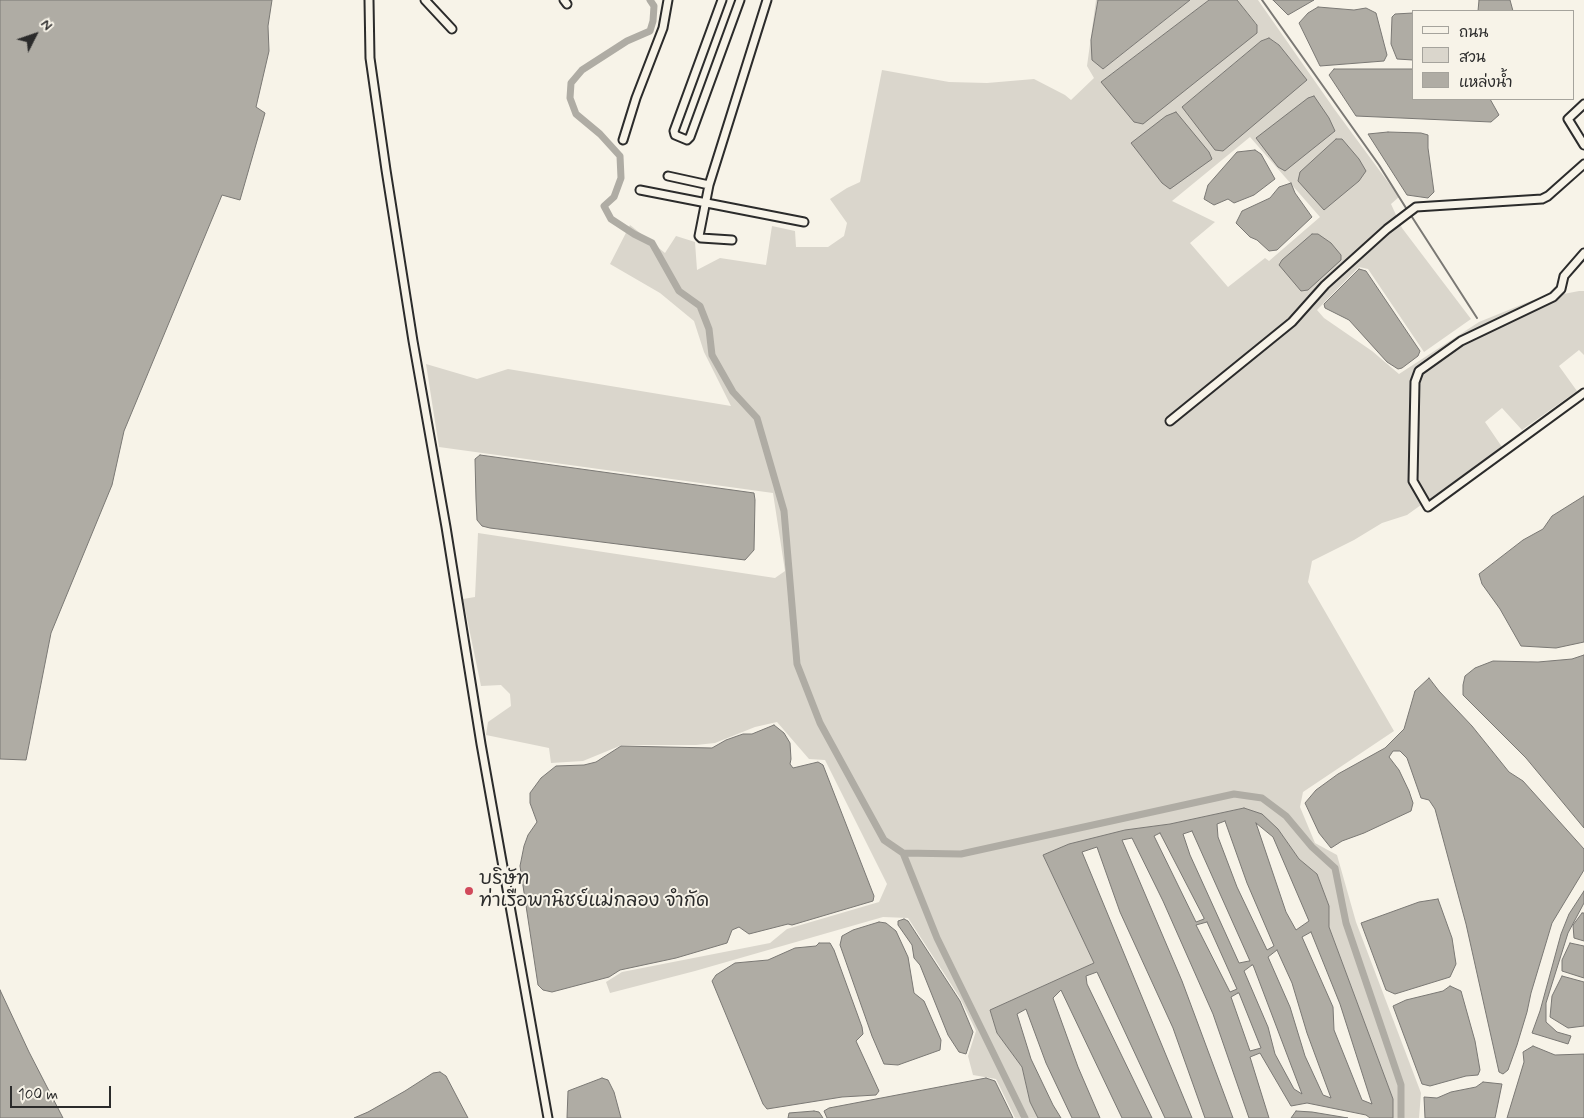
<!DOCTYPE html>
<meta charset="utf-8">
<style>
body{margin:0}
#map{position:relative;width:1584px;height:1118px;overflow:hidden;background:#f7f3e8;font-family:Mynerve,"Playpen Sans Thai",sans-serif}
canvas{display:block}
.legend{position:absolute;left:1412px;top:10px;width:162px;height:90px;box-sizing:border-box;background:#f7f3e8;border:1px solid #a5a39c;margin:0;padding:6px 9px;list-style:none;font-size:15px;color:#2b2b2b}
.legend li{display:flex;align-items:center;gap:10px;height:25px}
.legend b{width:25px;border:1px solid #a5a39c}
.north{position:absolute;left:10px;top:10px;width:50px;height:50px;-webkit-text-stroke:4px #f7f3e8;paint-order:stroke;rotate:49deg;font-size:14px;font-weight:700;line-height:20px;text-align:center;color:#2b2b2b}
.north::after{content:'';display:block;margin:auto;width:18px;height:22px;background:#2b2b2b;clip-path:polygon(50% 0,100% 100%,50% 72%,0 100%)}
.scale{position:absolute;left:10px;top:1086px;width:101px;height:22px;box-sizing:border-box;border:2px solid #2b2b2b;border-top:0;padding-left:6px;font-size:15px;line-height:18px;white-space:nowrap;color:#2b2b2b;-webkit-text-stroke:4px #f7f3e8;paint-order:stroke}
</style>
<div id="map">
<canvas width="1584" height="1118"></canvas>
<ul class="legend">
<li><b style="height:6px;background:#f7f3e8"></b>ถนน</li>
<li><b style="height:14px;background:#dad6cc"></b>สวน</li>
<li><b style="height:14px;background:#afaca4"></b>แหล่งน้ำ</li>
</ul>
<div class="north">N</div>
<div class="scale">100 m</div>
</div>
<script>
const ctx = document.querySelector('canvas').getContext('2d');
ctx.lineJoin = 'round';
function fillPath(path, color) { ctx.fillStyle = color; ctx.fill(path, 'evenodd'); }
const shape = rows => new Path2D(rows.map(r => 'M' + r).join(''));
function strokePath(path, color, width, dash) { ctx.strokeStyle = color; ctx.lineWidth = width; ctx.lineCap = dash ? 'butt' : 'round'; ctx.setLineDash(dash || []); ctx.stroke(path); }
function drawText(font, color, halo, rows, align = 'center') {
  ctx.font = font + ' Mynerve,"Playpen Sans Thai",sans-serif'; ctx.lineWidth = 4; ctx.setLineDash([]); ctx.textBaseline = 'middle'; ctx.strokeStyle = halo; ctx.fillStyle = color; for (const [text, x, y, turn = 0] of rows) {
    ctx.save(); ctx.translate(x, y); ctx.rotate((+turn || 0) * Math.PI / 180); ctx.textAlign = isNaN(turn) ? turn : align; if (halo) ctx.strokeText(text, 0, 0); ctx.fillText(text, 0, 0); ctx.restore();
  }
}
fillPath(shape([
 [1096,0,1098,0,1091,40,1103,69,1190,0,1209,0,1101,82,1257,24,1237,0,1258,0,1335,110,1399,197,1391,204,1402,228,1471,319,1424,352,1368,269,1359,267,1317,310,1324,318,1372,351,1399,374,1479,322,1533,300,1579,291,1584,291,1584,355,1579,350,1559,366,1577,391,1522,430,1502,408,1485,422,1502,447,1407,515,1382,523,1354,540,1312,561,1308,582,1394,731,1303,792,1300,807,1315,843,1337,855,1356,922,1421,1093,1419,1118,1393,1118,1393,1099,1329,927,1329,906,1317,874,1299,859,1278,829,1244,808,1170,824,1125,830,1069,844,1043,855,1094,963,990,1010,997,1033,1022,1067,1030,1102,1038,1118,1015,1118,996,1079,973,1075,968,1056,976,1031,960,998,908,918,883,917,695,971,610,993,606,982,622,972,770,943,787,929,879,902,887,884,825,760,809,759,777,722,755,727,715,743,696,745,622,745,583,761,551,763,549,748,486,735,488,722,511,706,510,694,501,685,481,686,463,599,475,597,478,533,775,578,785,571,773,493,439,447,426,364,477,379,508,369,731,406,704,352,694,321,660,293,610,264,630,225,665,253,676,236,695,242,697,270,720,258,766,265,772,226,795,231,796,247,828,247,844,236,847,223,830,199,847,188,860,182,882,70,949,82,987,83,1034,79,1065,95,1071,100,1094,78,1087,66],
 [1269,38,1279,45,1306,80,1182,107,1261,41],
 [1250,137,1320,217,1269,261,1265,258,1228,287,1190,243,1215,222,1172,201]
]), '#dad6cc');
const water = shape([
 [0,0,272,0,268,26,269,51,256,107,265,113,240,200,222,195,124,431,112,485,51,633,26,760,0,759,0,0],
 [1098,0,1190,0,1103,69,1092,60,1091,40,1098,0],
 [1209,0,1237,0,1257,25,1257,33,1143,124,1134,122,1101,82,1209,0],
 [1273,0,1314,0,1288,15,1273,0],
 [1479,0,1510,0,1513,11,1478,11,1479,0],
 [1318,7,1354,10,1366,8,1376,13,1387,55,1384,61,1320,66,1299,23,1308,13,1318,7],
 [1413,13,1413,60,1397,59,1391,44,1392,17,1395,14,1413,13],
 [1269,38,1279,45,1307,80,1223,151,1215,150,1182,107,1261,41,1269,38],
 [1334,69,1413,69,1413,99,1490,99,1499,115,1491,122,1356,116,1329,75,1334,69],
 [1314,96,1329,118,1335,131,1285,171,1278,167,1256,138,1308,98,1314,96],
 [1176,112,1209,152,1212,159,1170,189,1162,183,1131,143,1166,116,1176,112],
 [1388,132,1421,133,1428,135,1428,148,1434,192,1428,198,1407,195,1368,134,1388,132],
 [1336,139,1342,139,1359,159,1366,171,1359,181,1324,210,1298,181,1300,172,1336,139],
 [1255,150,1261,154,1275,179,1254,195,1234,203,1228,199,1214,205,1204,199,1208,185,1237,152,1255,150],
 [1291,183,1295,193,1312,217,1277,250,1269,251,1257,240,1250,237,1236,223,1242,211,1270,198,1279,187,1291,183],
 [1312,234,1318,234,1331,243,1341,255,1341,260,1308,290,1301,291,1279,265,1282,260,1312,234],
 [1359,269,1366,271,1420,351,1418,356,1402,368,1398,369,1387,362,1349,320,1325,308,1324,304,1359,269],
 [480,455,754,493,755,500,754,550,745,560,490,528,482,526,477,520,476,499,475,459,480,455],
 [1584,496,1584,642,1556,648,1521,646,1500,609,1482,584,1479,574,1523,540,1543,529,1552,516,1584,496],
 [1584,655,1584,828,1526,758,1463,695,1463,685,1465,676,1475,668,1493,661,1538,662,1572,659,1584,655],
 [1429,678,1439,691,1472,726,1509,772,1523,781,1584,849,1584,870,1552,923,1531,993,1527,1012,1517,1045,1508,1070,1503,1074,1499,1072,1466,924,1435,809,1429,800,1421,798,1407,758,1400,751,1393,751,1389,757,1399,770,1409,791,1413,803,1411,811,1364,833,1342,841,1331,848,1319,833,1305,803,1316,790,1338,774,1385,748,1404,729,1415,691,1429,678],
 [774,725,784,733,790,743,791,759,790,764,793,768,818,762,823,765,874,896,873,901,792,925,788,924,749,934,739,927,732,930,727,943,676,958,620,970,609,977,552,992,543,990,538,985,520,866,524,846,528,835,537,822,530,803,530,793,541,778,556,766,584,765,596,762,621,746,712,748,726,740,743,734,752,734,774,725],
 [1244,808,1262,814,1278,829,1299,859,1317,874,1329,906,1329,927,1393,1099,1393,1118,1370,1118,1366,1115,1307,1103,1291,1106,1260,1053,1250,1057,1269,1118,1249,1118,1213,1014,1163,901,1132,838,1122,840,1182,981,1233,1118,1205,1118,1173,1028,1120,912,1097,847,1082,852,1192,1118,1165,1118,1097,972,1086,976,1087,984,1152,1118,1122,1118,1061,990,1053,998,1078,1067,1100,1118,1072,1118,1046,1063,1026,1009,1017,1014,1031,1059,1053,1105,1061,1118,1038,1118,1030,1102,1022,1067,997,1033,990,1010,1094,963,1043,855,1069,844,1125,830,1170,824,1244,808],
 [1225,821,1247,883,1274,946,1267,950,1237,887,1218,837,1217,824,1225,821],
 [1256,823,1273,837,1309,921,1296,930,1286,912,1256,823],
 [1192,831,1250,961,1249,961,1239,963,1190,855,1183,834,1192,831],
 [1160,833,1204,918,1204,919,1196,922,1154,836,1160,833],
 [1207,922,1237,989,1230,992,1196,925,1207,922],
 [1311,932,1340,1004,1372,1104,1362,1100,1334,1030,1333,1007,1302,937,1311,932],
 [1277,950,1292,983,1307,1033,1331,1098,1323,1095,1305,1056,1290,1007,1268,957,1277,950],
 [1252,965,1253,965,1302,1094,1294,1089,1275,1054,1268,1027,1244,971,1252,965],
 [1238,993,1239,993,1261,1048,1250,1051,1231,997,1238,993],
 [1584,891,1584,903,1568,933,1546,1003,1546,1022,1557,1032,1571,1036,1568,1044,1532,1033,1540,1011,1561,934,1569,914,1584,891],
 [1438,899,1452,938,1456,964,1450,977,1395,994,1386,990,1361,923,1419,902,1438,899],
 [1582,913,1584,913,1584,941,1574,938,1573,925,1582,913],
 [904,919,908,921,960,1001,973,1032,966,1054,959,1052,948,1035,920,965,914,958,912,945,898,925,898,921,904,919],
 [879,922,886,923,896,931,908,957,914,993,924,1001,941,1040,940,1050,898,1065,884,1064,872,1036,840,945,842,936,853,930,879,922],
 [819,943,830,943,834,950,862,1027,863,1034,856,1041,879,1091,876,1095,842,1097,767,1109,763,1104,712,981,716,975,735,963,768,960,795,948,816,946,819,943],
 [1570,943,1584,946,1584,978,1562,971,1562,960,1570,943],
 [1562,976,1584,982,1584,1026,1568,1028,1550,1017,1552,996,1562,976],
 [1450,986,1461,991,1475,1041,1480,1070,1478,1075,1466,1076,1430,1086,1422,1084,1393,1006,1406,1000,1443,991,1450,986],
 [0,990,29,1052,63,1118,0,1118,0,990],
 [1533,1046,1555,1055,1584,1054,1584,1118,1507,1118,1524,1062,1523,1052,1533,1046],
 [440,1072,446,1076,468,1118,354,1118,368,1112,405,1091,433,1073,440,1072],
 [602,1078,608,1080,614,1092,621,1118,567,1118,568,1091,602,1078],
 [986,1078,995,1081,1013,1118,827,1118,824,1111,829,1108,986,1078],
 [1483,1082,1502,1084,1495,1118,1425,1118,1424,1097,1437,1098,1451,1092,1476,1087,1483,1082],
 [814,1111,819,1112,823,1118,788,1118,789,1113,814,1111],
 [1296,1111,1312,1112,1348,1118,1291,1118,1296,1111]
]);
fillPath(water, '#afaca4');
strokePath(water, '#7a7874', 1);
strokePath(shape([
 [1262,0,1379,165,1406,208],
 [1412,217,1477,318]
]), '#7a7874', 2);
strokePath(shape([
 [650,0,654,6,653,21,650,31,627,41,582,70,571,83,570,98,576,114,600,134,620,156,621,178,614,197,604,206,611,219,634,234,652,243,679,291,700,306,709,329,712,355,733,392,757,418,784,511,797,664,820,723,884,840,903,853,961,854,1234,794,1262,798,1286,816,1312,847,1335,868,1346,923,1401,1085,1401,1118],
 [903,853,937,938,1025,1118]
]), '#afaca4', 7);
const minor = shape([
 [369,0,370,58,386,170,413,341,446,527,481,744,548,1118],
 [425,0,452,29],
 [564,0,567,4],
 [722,0,674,131,675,135,687,140,690,137,740,0],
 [1584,104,1568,119,1584,145],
 [623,140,636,98,663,28,668,0],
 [668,176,709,185],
 [640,190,804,222],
 [732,240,701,238,699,236,709,185,767,0],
 [1584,253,1564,276,1561,289,1553,297,1461,341,1419,371,1415,382,1413,481,1428,507,1584,393],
 [1170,421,1292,322,1325,285,1387,229,1416,207,1542,199,1548,196,1584,164]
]);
strokePath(minor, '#2b2b2b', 11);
strokePath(minor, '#f7f3e8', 7);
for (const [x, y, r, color] of [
 [469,891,5,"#d1495b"]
]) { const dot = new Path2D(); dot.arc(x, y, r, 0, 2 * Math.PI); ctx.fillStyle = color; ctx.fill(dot); strokePath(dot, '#f7f3e8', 2); }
drawText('19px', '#2b2b2b', '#f7f3e8', [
 ["บริษัท",479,880],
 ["ท่าเรือพานิชย์แม่กลอง จำกัด",479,902]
], 'left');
</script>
